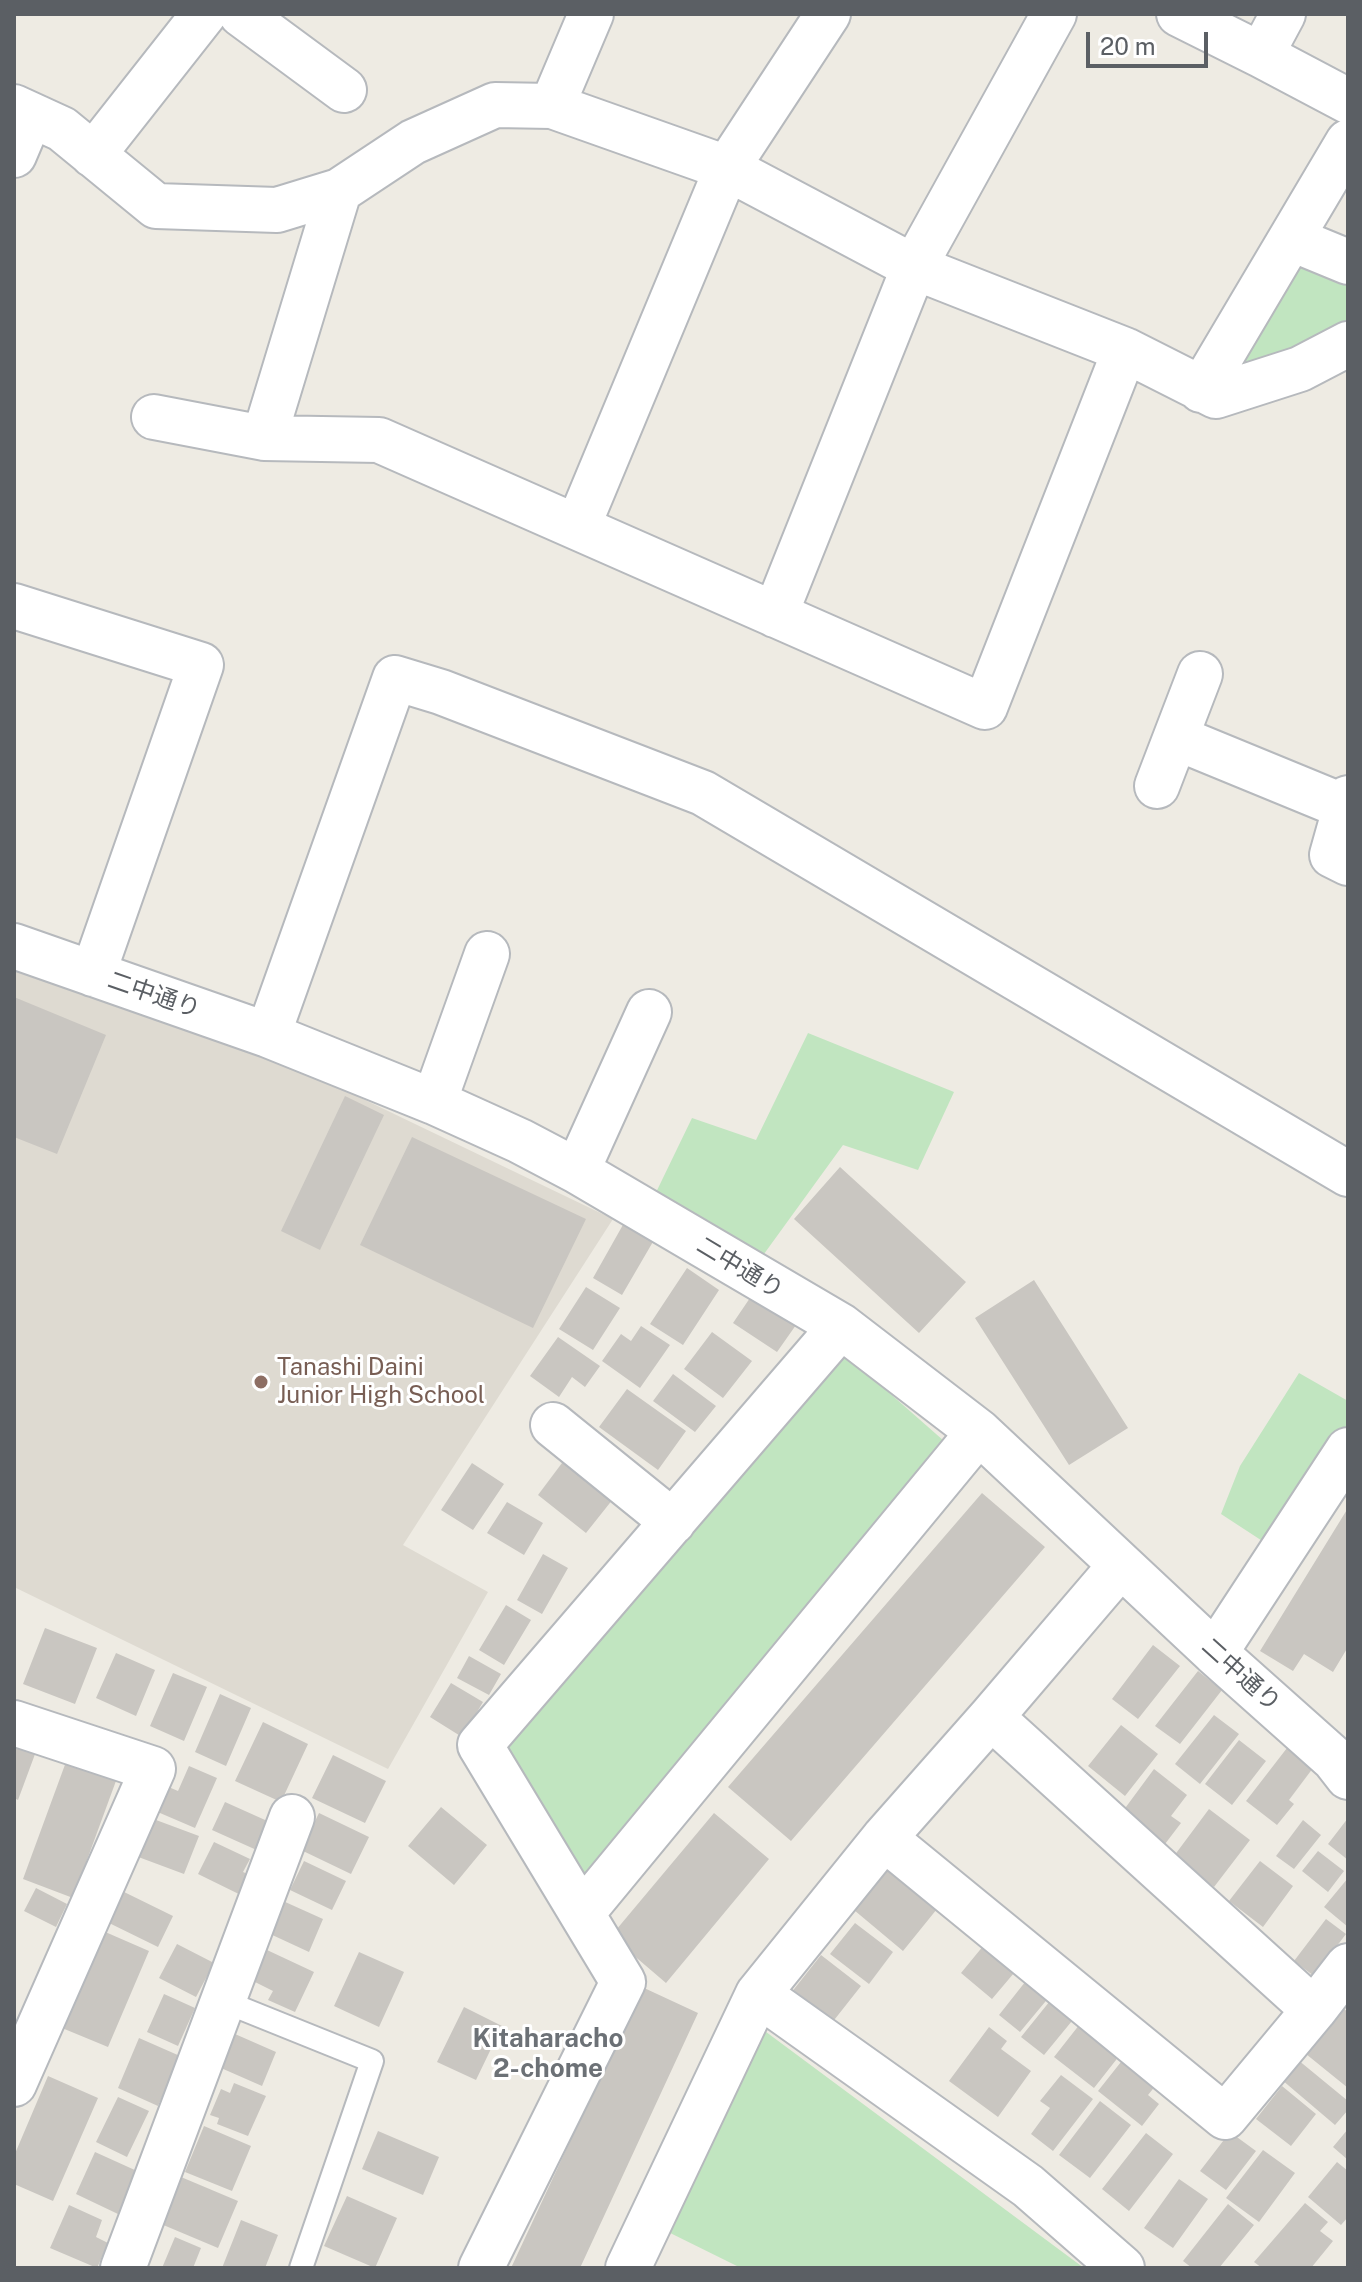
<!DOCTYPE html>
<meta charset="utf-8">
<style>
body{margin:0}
#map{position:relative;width:1362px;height:2282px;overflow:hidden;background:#eeebe3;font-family:"Public Sans",sans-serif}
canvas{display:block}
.frame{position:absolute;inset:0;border:16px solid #5b5f64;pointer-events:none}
.scale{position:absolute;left:1086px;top:32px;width:122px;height:36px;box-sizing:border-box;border:4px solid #5b5f64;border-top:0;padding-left:10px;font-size:24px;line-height:28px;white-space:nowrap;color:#5b5f64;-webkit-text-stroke:6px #fff;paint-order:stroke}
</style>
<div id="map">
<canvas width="1362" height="2282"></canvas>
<div class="frame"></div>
<div class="scale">20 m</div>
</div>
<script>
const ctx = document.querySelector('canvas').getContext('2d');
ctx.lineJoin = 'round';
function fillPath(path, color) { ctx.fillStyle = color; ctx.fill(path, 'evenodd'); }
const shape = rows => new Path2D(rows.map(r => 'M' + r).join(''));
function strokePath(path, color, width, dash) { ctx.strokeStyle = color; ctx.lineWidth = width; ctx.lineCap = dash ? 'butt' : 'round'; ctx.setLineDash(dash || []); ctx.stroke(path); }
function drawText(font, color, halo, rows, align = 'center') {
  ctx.font = font + ' "Public Sans","Noto Sans JP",sans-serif'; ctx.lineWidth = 6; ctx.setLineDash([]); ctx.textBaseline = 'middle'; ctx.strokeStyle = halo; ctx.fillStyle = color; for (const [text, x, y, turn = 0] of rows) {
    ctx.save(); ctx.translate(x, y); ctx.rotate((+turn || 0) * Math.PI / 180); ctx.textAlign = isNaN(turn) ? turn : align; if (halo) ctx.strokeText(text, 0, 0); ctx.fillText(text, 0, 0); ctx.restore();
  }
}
fillPath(shape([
 [14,968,139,1007,338,1087,613,1219,403,1545,488,1592,388,1769,14,1587]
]), '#dedad1');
fillPath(shape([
 [1292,239,1348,262,1348,340,1216,396],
 [808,1033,954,1092,918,1170,843,1145,756,1265,647,1211,692,1118,756,1140],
 [837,1347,952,1448,584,1894,498,1747],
 [1299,1373,1348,1401,1348,1427,1270,1546,1221,1514,1240,1466],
 [754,2023,1084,2268,741,2268,656,2226]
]), '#c1e5c0');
fillPath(shape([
 [14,997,106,1035,57,1154,14,1137],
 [345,1096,384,1115,320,1250,281,1231],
 [412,1137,586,1219,533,1328,360,1245],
 [840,1167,966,1282,919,1333,794,1219],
 [624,1223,654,1240,622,1295,593,1278],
 [687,1268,719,1290,683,1345,650,1324],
 [1034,1280,1128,1428,1069,1465,975,1318],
 [586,1287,620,1308,593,1350,559,1329],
 [752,1295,796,1325,777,1352,733,1323],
 [641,1326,670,1345,640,1388,602,1361,621,1334,631,1341],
 [712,1332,752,1361,723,1398,684,1369],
 [558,1337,600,1366,585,1387,572,1377,559,1397,530,1376],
 [673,1374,716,1406,695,1432,653,1401],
 [627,1389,686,1431,658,1470,599,1427],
 [568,1455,617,1494,586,1533,538,1495],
 [472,1463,504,1484,473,1530,441,1510],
 [982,1493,1045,1547,791,1841,728,1787],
 [507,1502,543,1523,524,1555,487,1533],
 [1348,1508,1348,1647,1333,1672,1304,1654,1293,1671,1260,1651],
 [543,1554,568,1568,542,1614,517,1600],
 [506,1605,531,1620,504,1665,479,1650],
 [45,1628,97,1648,75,1704,23,1684],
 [1153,1645,1180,1666,1138,1719,1112,1699],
 [116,1653,155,1670,136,1716,96,1698],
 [469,1656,501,1674,489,1695,457,1678],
 [1198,1671,1222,1690,1180,1744,1155,1726],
 [173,1673,207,1687,184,1741,150,1726],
 [451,1683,483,1702,462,1737,430,1717],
 [220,1694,251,1708,226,1766,195,1752],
 [1214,1715,1239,1734,1200,1784,1175,1764],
 [263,1722,308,1744,281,1802,235,1781],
 [1121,1725,1158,1754,1125,1796,1088,1766],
 [14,1729,41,1738,18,1800,14,1798],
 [1239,1740,1266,1761,1232,1805,1205,1784],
 [1287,1748,1313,1768,1289,1800,1294,1804,1277,1825,1246,1801],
 [70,1751,120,1770,73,1898,23,1879],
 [333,1755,386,1781,365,1823,312,1798],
 [189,1766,217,1778,195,1828,153,1810,164,1785,178,1791],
 [1154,1769,1187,1795,1171,1816,1181,1823,1165,1844,1123,1811],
 [225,1802,274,1824,261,1852,212,1830],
 [441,1807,487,1845,454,1885,408,1846],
 [1209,1809,1250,1840,1214,1887,1174,1856],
 [319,1813,369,1837,351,1874,301,1850],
 [714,1813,769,1859,666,1983,611,1936],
 [148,1817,199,1836,184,1874,133,1855],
 [1348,1818,1348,1860,1328,1844],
 [1303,1820,1321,1835,1294,1869,1276,1856],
 [214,1842,250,1859,243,1872,261,1880,251,1900,198,1874],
 [1318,1851,1344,1871,1328,1892,1302,1871],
 [304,1861,346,1881,332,1910,290,1890],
 [1260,1861,1293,1886,1263,1927,1229,1901],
 [891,1864,941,1904,903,1951,854,1910],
 [1348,1878,1348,1927,1324,1907],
 [36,1888,67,1904,56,1927,24,1911],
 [120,1890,173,1916,158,1947,105,1921],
 [283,1901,323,1919,309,1952,268,1933],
 [1326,1919,1346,1934,1314,1976,1294,1961],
 [855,1923,893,1952,869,1984,830,1954],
 [103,1931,149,1951,108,2047,62,2028],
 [993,1934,1025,1960,992,1999,961,1973],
 [177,1944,214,1963,196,1997,159,1978],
 [267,1950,314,1972,295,2012,268,2000,273,1991,253,1981],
 [359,1952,404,1972,379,2027,334,2006],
 [821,1955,861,1986,831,2024,791,1993],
 [1033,1972,1055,1990,1020,2032,999,2015],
 [642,1987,698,2013,580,2268,511,2268],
 [1058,1991,1081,2010,1044,2055,1021,2037],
 [164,1994,195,2008,178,2046,147,2032],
 [464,2007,502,2026,476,2080,437,2062],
 [1344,2009,1348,2012,1348,2088,1306,2054],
 [1087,2015,1127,2046,1094,2088,1054,2057],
 [989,2027,1007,2041,1001,2049,1031,2071,998,2117,949,2081],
 [235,2034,276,2052,262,2086,221,2068],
 [139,2038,180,2056,158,2106,118,2088],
 [1132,2048,1165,2074,1148,2095,1159,2104,1142,2126,1098,2091],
 [1292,2055,1348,2101,1348,2110,1335,2125,1275,2074],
 [1061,2075,1093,2099,1053,2151,1031,2134,1050,2108,1040,2101],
 [48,2076,98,2098,53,2201,14,2184,14,2156],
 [234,2083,266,2096,248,2136,217,2124,219,2118,210,2115,221,2089,230,2093],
 [1282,2086,1316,2114,1291,2146,1256,2119],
 [118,2097,149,2111,127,2157,96,2142],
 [1100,2101,1131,2125,1090,2178,1059,2155],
 [204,2126,251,2146,232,2191,185,2172],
 [1348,2129,1348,2160,1333,2147],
 [378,2131,439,2157,423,2195,362,2169],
 [1230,2132,1256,2151,1226,2190,1200,2171],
 [1146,2133,1173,2154,1129,2211,1102,2189],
 [1263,2150,1295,2173,1259,2222,1226,2198],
 [95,2152,137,2171,118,2214,76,2194],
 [1337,2162,1348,2171,1348,2217,1341,2225,1308,2197],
 [181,2177,238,2201,218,2248,161,2224],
 [1179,2179,1208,2199,1173,2248,1144,2228],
 [347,2196,397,2218,375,2268,324,2246],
 [1305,2203,1328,2222,1320,2231,1333,2241,1311,2268,1262,2268,1254,2262],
 [1228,2204,1254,2225,1219,2268,1192,2268,1183,2261],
 [69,2205,102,2220,96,2237,108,2243,97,2268,50,2248],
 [241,2220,278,2235,265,2268,222,2268],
 [175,2237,201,2248,193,2268,162,2268]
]), '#c9c6c1');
const service = shape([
 [223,2001,372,2061,301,2268]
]);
const minor = shape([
 [241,14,344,90],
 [1179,14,1261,55,1283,14],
 [1261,55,1348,101],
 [552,106,591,14],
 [14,107,62,129,156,206,277,210,339,191,413,142,495,105,552,106,727,168,914,267,1125,350,1216,396,1300,369,1348,344],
 [14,155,31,115],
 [93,155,204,14],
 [1292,239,1348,262],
 [1201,390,1348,142],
 [154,417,264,438,379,440,985,707,1125,350],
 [264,438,339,191],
 [578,526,727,168,828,14],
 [14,606,201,665,93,974],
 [775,615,914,267,1054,14],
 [1177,738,1345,807],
 [1157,786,1200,674],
 [1348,798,1332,855,1348,863],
 [14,946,268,1035,434,1102,520,1141,577,1171,841,1326,979,1432,1215,1653,1334,1759,1348,1777],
 [268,1035,395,678,441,692,703,793,1348,1174],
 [434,1102,487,954],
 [577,1171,649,1012],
 [553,1425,673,1522],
 [1215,1653,1348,1450],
 [991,1717,1314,2010],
 [14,1723,153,1769,14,2084],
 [884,1838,1225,2117,1314,2010,1348,1966],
 [582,1913,979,1432],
 [758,1994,1028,2186,1122,2268],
 [123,2268,292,1817],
 [481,2268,623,1982,480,1745,841,1326],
 [628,2268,758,1994,884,1838,991,1717,1121,1565]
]);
strokePath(service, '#b6b9bd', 26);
strokePath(minor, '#b6b9bd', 48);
strokePath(service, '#fff', 22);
strokePath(minor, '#fff', 44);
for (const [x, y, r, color] of [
 [261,1382,8,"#8d6e63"]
]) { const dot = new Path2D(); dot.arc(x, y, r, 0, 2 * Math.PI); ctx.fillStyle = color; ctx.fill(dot); strokePath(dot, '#fff', 3); }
drawText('24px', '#5b5f64', '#fff', [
 ["二中通り",154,995,19],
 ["二中通り",740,1268,31],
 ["二中通り",1241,1675,42]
]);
drawText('24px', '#785e54', '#fff', [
 ["Tanashi Daini",277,1368],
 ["Junior High School",277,1396]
], 'left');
drawText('bold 26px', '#6c7176', '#fff', [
 ["Kitaharacho",548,2039],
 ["2-chome",548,2069]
]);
</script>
